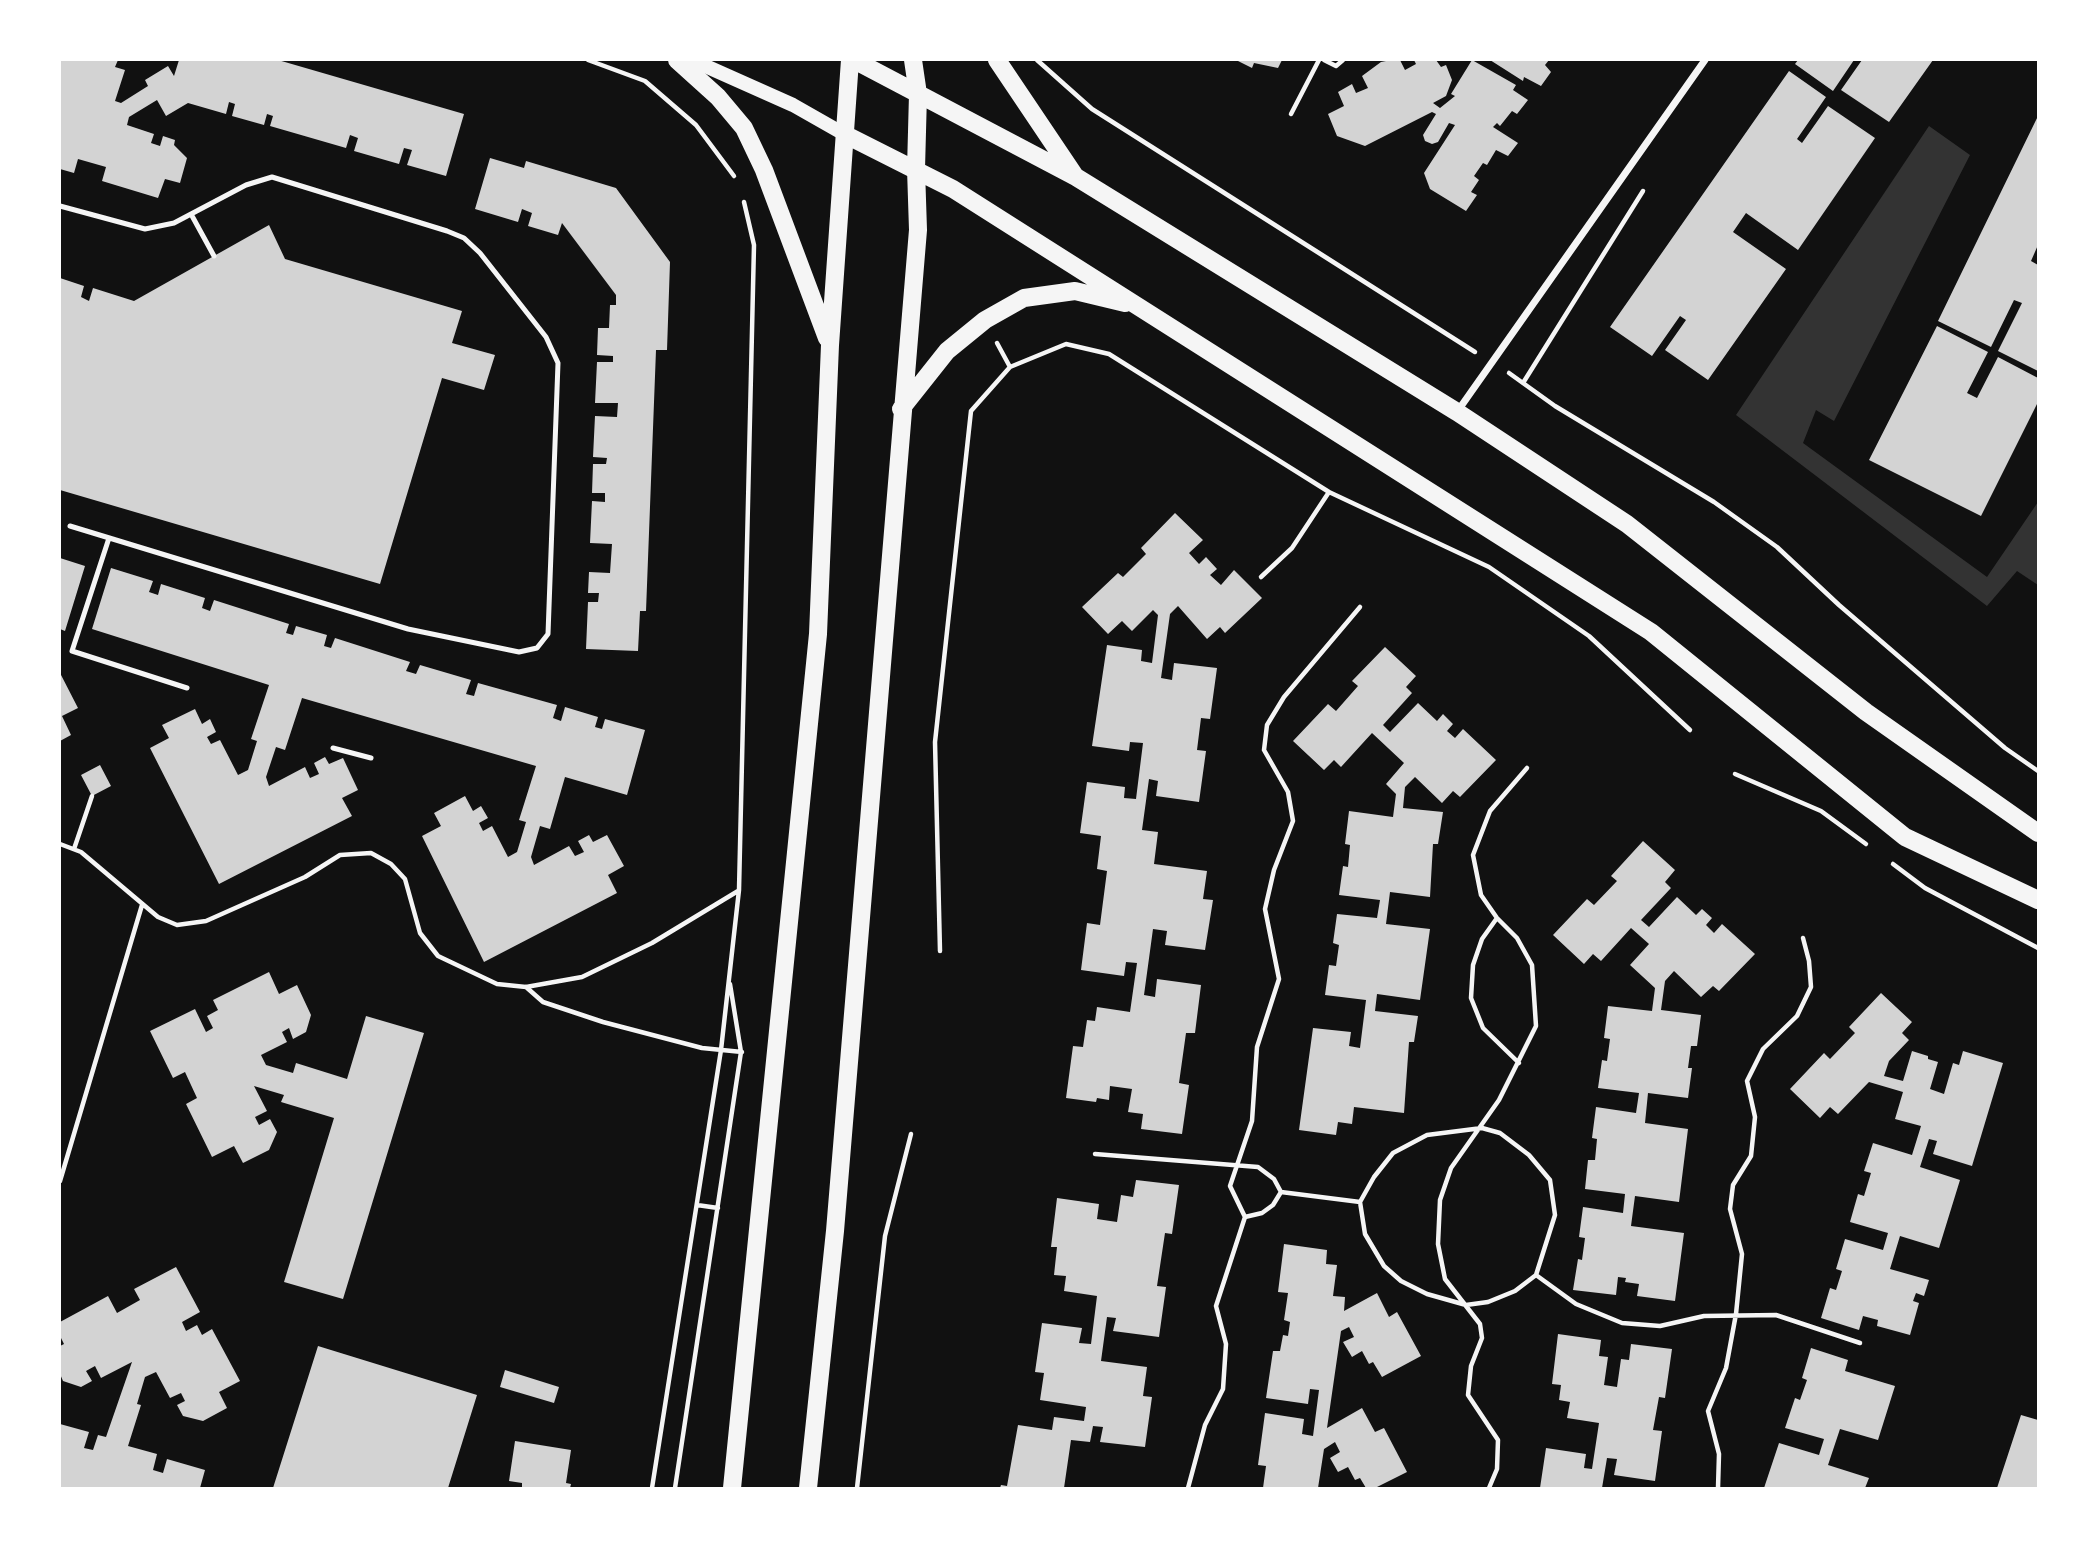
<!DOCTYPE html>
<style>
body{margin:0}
#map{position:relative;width:2098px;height:1548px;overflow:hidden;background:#111;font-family:"Space Grotesk",sans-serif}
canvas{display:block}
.frame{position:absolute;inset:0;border:61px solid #fff;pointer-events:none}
</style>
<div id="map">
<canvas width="2098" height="1548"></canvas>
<div class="frame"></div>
</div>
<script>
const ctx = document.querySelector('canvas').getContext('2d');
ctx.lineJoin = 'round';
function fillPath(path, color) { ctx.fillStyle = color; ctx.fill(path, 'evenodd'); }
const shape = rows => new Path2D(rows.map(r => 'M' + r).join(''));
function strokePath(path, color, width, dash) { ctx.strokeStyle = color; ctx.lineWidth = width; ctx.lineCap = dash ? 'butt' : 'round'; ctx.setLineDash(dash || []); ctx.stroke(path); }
fillPath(shape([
 [1929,126,1970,155,1834,421,1816,410,1803,443,1987,577,2038,502,2038,585,2017,571,1987,606,1736,415]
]), '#333');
fillPath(shape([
 [60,60,118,60,115,67,125,70,115,101,121,103,148,86,145,80,168,66,174,76,179,60,278,60,464,114,446,176,407,165,412,150,404,148,399,164,354,151,358,138,350,135,346,148,270,126,273,116,267,114,264,125,232,116,235,104,229,102,226,114,188,103,166,116,157,100,129,117,127,125,154,134,151,143,160,146,163,136,175,140,174,145,187,158,180,183,165,179,158,198,102,181,106,167,78,159,74,173,60,169],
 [1236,60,1282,60,1278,68,1254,63,1252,68],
 [1391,60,1400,60,1405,70,1416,64,1414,60,1436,60,1441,67,1446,65,1452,80,1446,96,1433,103,1440,108,1455,96,1451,94,1472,60,1516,85,1513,90,1528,100,1517,114,1512,111,1500,126,1497,123,1493,127,1518,143,1508,156,1496,150,1487,165,1483,163,1474,176,1479,180,1471,192,1477,195,1466,211,1430,189,1424,173,1455,125,1449,123,1438,142,1432,144,1425,141,1423,135,1436,114,1432,112,1365,146,1337,136,1328,114,1344,106,1338,92,1352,84,1356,93,1368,88,1362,76,1381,62],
 [1490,60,1549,60,1545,65,1551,72,1541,86,1524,77,1523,81],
 [1798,60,1854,60,1833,91,1795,64],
 [1862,60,1933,60,1889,122,1841,90],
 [1789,71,1826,97,1797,139,1802,143,1828,106,1875,138,1798,250,1746,213,1733,232,1786,269,1708,380,1665,350,1686,320,1680,316,1652,356,1610,327],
 [2038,116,2038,245,2031,261,2038,265,2038,371,1998,351,2022,303,2014,300,1991,347,1938,321],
 [490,158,524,168,526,161,616,188,670,262,667,350,656,350,646,611,640,611,638,651,586,649,588,602,598,602,599,593,588,593,589,572,610,573,612,544,590,543,592,501,605,502,605,493,592,493,593,464,606,464,607,458,593,457,595,416,617,417,618,403,595,403,597,362,613,362,613,356,597,355,598,328,609,328,610,305,616,305,616,295,562,223,558,235,528,226,532,213,522,209,518,222,475,209],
 [269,225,285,259,462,311,452,343,495,355,484,390,442,378,380,584,60,490,60,278,84,286,81,297,89,301,93,288,134,301],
 [1937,326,1988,352,1967,393,1977,398,1998,357,2038,378,2038,402,1981,516,1869,460],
 [1175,513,1203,540,1189,553,1199,564,1206,557,1217,569,1210,575,1221,585,1234,570,1262,598,1225,633,1220,627,1207,639,1178,606,1170,614,1161,678,1172,680,1174,663,1217,668,1210,719,1201,718,1197,750,1206,751,1199,802,1156,796,1158,781,1149,779,1142,830,1158,832,1154,864,1207,871,1203,899,1213,900,1205,950,1165,945,1167,931,1153,929,1144,995,1155,997,1157,979,1201,985,1195,1033,1186,1033,1179,1083,1189,1085,1182,1134,1141,1129,1143,1114,1128,1112,1132,1089,1110,1086,1109,1100,1097,1098,1096,1102,1066,1098,1073,1046,1083,1047,1087,1020,1095,1021,1097,1007,1130,1012,1137,963,1126,962,1124,976,1081,970,1087,923,1100,925,1107,871,1097,869,1101,836,1080,833,1087,782,1125,787,1124,798,1136,799,1143,743,1130,742,1129,751,1092,746,1107,645,1142,650,1141,661,1152,663,1158,615,1153,610,1132,631,1122,621,1108,634,1082,607,1118,573,1123,577,1146,554,1141,548],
 [60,558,85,566,65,631,60,629],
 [111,568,153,581,149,592,158,595,161,584,205,598,202,608,210,611,214,600,289,624,286,633,293,635,296,626,327,635,324,646,331,648,335,638,410,662,406,671,416,674,420,665,471,680,466,694,474,696,478,683,557,705,553,718,561,721,565,707,598,717,595,727,602,729,605,719,645,730,627,795,565,777,550,829,540,826,531,857,534,865,569,846,575,856,584,852,578,841,589,835,593,842,607,835,624,866,608,875,617,893,484,962,422,836,441,826,434,813,465,796,473,811,481,806,488,818,479,823,483,831,492,826,508,857,517,852,526,822,519,820,536,766,302,698,285,750,276,747,266,777,269,786,305,767,310,778,319,774,314,763,325,757,329,764,343,758,358,790,342,798,352,816,219,884,150,748,169,738,162,725,195,709,202,724,210,719,216,732,207,737,211,744,220,740,238,775,248,770,257,741,251,739,269,685,92,629],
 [1385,647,1416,676,1406,687,1412,693,1383,725,1390,732,1418,703,1437,721,1443,714,1453,724,1447,731,1455,738,1463,729,1496,760,1460,797,1453,791,1442,803,1415,777,1405,787,1403,808,1443,812,1438,844,1433,844,1430,897,1390,892,1386,924,1430,929,1420,1000,1377,994,1375,1011,1418,1016,1414,1042,1409,1042,1404,1113,1354,1107,1352,1124,1338,1122,1336,1135,1299,1130,1313,1028,1351,1032,1349,1046,1360,1048,1366,1000,1325,995,1329,965,1336,966,1339,945,1333,943,1337,914,1377,918,1380,900,1339,895,1343,866,1348,867,1350,845,1345,844,1349,811,1393,817,1396,794,1386,784,1404,763,1372,733,1341,767,1334,760,1324,770,1293,741,1328,704,1336,711,1358,686,1352,681],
 [60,673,78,708,62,716,71,735,60,741],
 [100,765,111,786,92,796,81,775],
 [1643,841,1675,870,1665,882,1671,888,1641,920,1649,927,1677,897,1696,915,1702,909,1712,918,1706,925,1714,933,1722,924,1755,954,1719,991,1713,986,1701,997,1674,971,1665,981,1661,1010,1701,1015,1697,1046,1691,1046,1688,1068,1692,1068,1688,1098,1648,1093,1645,1123,1688,1129,1679,1202,1635,1196,1631,1226,1684,1233,1675,1301,1637,1296,1639,1284,1625,1282,1626,1278,1618,1277,1616,1295,1573,1290,1578,1259,1582,1260,1585,1238,1579,1237,1583,1207,1623,1213,1625,1194,1585,1189,1588,1160,1595,1160,1597,1139,1592,1138,1596,1107,1636,1113,1639,1093,1598,1088,1602,1060,1607,1061,1610,1039,1604,1038,1608,1006,1652,1011,1655,988,1630,965,1649,944,1631,928,1601,961,1593,954,1584,964,1553,935,1587,899,1594,905,1617,881,1611,876],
 [269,972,279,994,297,985,311,1015,306,1032,293,1039,289,1028,282,1032,287,1042,261,1055,266,1065,293,1073,296,1063,347,1079,366,1016,424,1033,343,1299,284,1282,334,1118,281,1102,284,1095,254,1086,267,1111,255,1117,259,1125,270,1119,277,1132,269,1150,243,1163,234,1146,212,1157,186,1104,197,1098,185,1072,173,1078,150,1031,195,1009,206,1032,213,1028,207,1016,218,1010,213,1000],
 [1881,993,1912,1022,1902,1033,1909,1040,1889,1061,1884,1076,1903,1081,1912,1051,1928,1056,1928,1059,1938,1062,1930,1089,1944,1094,1953,1063,1959,1065,1963,1051,2003,1063,1972,1166,1933,1154,1937,1141,1929,1139,1920,1167,1960,1180,1939,1248,1900,1236,1890,1269,1929,1280,1924,1296,1916,1293,1913,1301,1919,1303,1910,1335,1877,1326,1878,1320,1863,1316,1859,1330,1821,1318,1830,1288,1836,1290,1842,1271,1836,1269,1845,1239,1883,1250,1888,1233,1850,1222,1858,1194,1864,1196,1871,1173,1864,1171,1873,1143,1912,1155,1921,1126,1895,1119,1903,1092,1869,1082,1838,1114,1830,1107,1820,1118,1790,1089,1824,1053,1830,1059,1855,1033,1849,1027],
 [1136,1180,1179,1185,1172,1234,1165,1233,1157,1286,1166,1287,1159,1337,1113,1331,1116,1318,1107,1317,1101,1361,1147,1367,1143,1396,1152,1397,1145,1447,1100,1442,1103,1427,1093,1426,1090,1442,1071,1440,1064,1488,1000,1488,1001,1485,1007,1486,1018,1425,1052,1430,1054,1417,1084,1421,1086,1407,1040,1400,1044,1373,1035,1372,1042,1323,1082,1328,1079,1343,1091,1344,1097,1296,1064,1291,1066,1276,1054,1275,1057,1247,1051,1247,1057,1198,1099,1204,1097,1219,1117,1222,1121,1195,1133,1197],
 [1284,1244,1327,1250,1326,1264,1337,1265,1333,1296,1345,1297,1344,1311,1377,1293,1389,1317,1397,1312,1421,1356,1382,1377,1373,1362,1369,1364,1362,1351,1352,1357,1343,1342,1354,1337,1349,1327,1341,1331,1327,1428,1362,1408,1375,1432,1384,1428,1407,1472,1375,1488,1366,1488,1360,1478,1355,1480,1348,1467,1338,1472,1330,1458,1340,1452,1335,1442,1324,1449,1318,1488,1263,1488,1266,1466,1258,1465,1265,1413,1304,1419,1302,1434,1313,1436,1319,1390,1310,1389,1308,1404,1266,1398,1273,1351,1280,1351,1283,1335,1288,1336,1290,1322,1284,1320,1288,1293,1278,1292],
 [176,1267,200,1312,182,1322,186,1331,197,1325,202,1335,212,1329,240,1381,219,1392,227,1408,203,1421,183,1416,177,1405,185,1401,181,1393,170,1398,156,1372,145,1377,137,1404,141,1405,128,1446,157,1454,153,1470,163,1473,167,1459,205,1470,200,1488,60,1488,60,1424,89,1432,84,1448,93,1450,98,1435,106,1437,132,1362,101,1378,95,1366,86,1371,92,1381,81,1387,63,1381,60,1374,60,1346,64,1344,60,1336,60,1322,108,1296,117,1313,140,1300,134,1289],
 [1558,1334,1601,1340,1599,1356,1608,1357,1604,1385,1617,1387,1621,1359,1629,1360,1631,1344,1672,1349,1665,1398,1659,1397,1653,1430,1662,1431,1655,1481,1614,1475,1617,1459,1607,1458,1602,1488,1540,1488,1546,1448,1586,1454,1584,1468,1592,1469,1599,1423,1567,1418,1570,1402,1559,1400,1561,1385,1552,1384],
 [318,1346,477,1395,448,1488,273,1488],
 [1811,1348,1848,1360,1845,1371,1895,1386,1878,1440,1840,1429,1828,1465,1869,1478,1865,1488,1764,1488,1779,1443,1819,1455,1824,1439,1785,1428,1795,1398,1800,1400,1807,1380,1802,1378],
 [505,1370,559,1387,554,1403,500,1387],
 [2021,1415,2038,1420,2038,1488,1997,1488],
 [515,1441,571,1450,566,1483,571,1484,570,1488,522,1488,522,1483,509,1481]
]), '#d3d3d3');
strokePath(shape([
 [588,60,645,81,696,125,734,176],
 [1037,60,1092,109,1475,352],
 [1324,60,1336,66,1343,60],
 [1291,114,1319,60],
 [997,343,1010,367],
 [1509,373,1555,406,1714,502,1777,547,1839,605,2005,748,2038,771],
 [1523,383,1643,191],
 [1261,577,1292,548,1329,492],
 [1735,774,1821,811,1866,844],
 [60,844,81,852,158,917,177,925,206,921,305,877,340,855,371,853,391,864,405,879,420,933,438,956,497,984,526,987,582,977,652,943,738,891],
 [74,849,92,796],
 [1893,864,1925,888,2038,948],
 [1497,918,1482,939,1473,965,1471,998,1483,1028,1519,1063],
 [940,951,935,742,971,411,1010,367,1066,344,1109,354,1329,492,1489,567,1589,636,1690,730],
 [526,987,543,1002,603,1022,702,1048,742,1052],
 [1482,1128,1500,1133,1529,1155,1550,1180,1555,1215,1536,1275,1515,1291,1488,1302,1466,1305,1427,1294,1401,1281,1384,1266,1365,1234,1360,1202,1374,1177,1393,1153,1427,1135,1482,1128],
 [1095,1154,1258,1167,1274,1179,1281,1192],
 [60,1181,142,905],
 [697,1205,718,1208],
 [1245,1217,1262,1213,1273,1205,1281,1192,1360,1202],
 [1536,1275,1576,1304,1622,1323,1660,1326,1704,1316,1776,1315,1860,1343],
 [652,1488,721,1050,739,890,754,245,744,202],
 [675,1488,741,1052,730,984],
 [857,1488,885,1236,911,1134],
 [1188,1488,1205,1425,1223,1389,1226,1344,1216,1306,1245,1217,1230,1186,1252,1121,1257,1047,1279,979,1265,909,1274,870,1293,821,1288,792,1264,750,1267,725,1284,697,1360,607],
 [1489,1488,1497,1469,1498,1440,1468,1395,1471,1366,1482,1338,1480,1324,1445,1279,1438,1244,1440,1200,1451,1168,1499,1100,1536,1026,1532,965,1517,938,1497,918,1481,895,1473,855,1490,811,1527,768],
 [1718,1488,1719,1454,1708,1411,1726,1368,1736,1314,1742,1254,1730,1209,1733,1185,1751,1156,1755,1117,1747,1081,1763,1049,1797,1016,1811,987,1809,961,1803,938]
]), '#f5f5f5', 4.5);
strokePath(shape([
 [60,206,145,229,174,223,246,185,272,177,447,231,464,238,480,253,546,337,558,363,548,634,537,648,519,652,408,629,70,526],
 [191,214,214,256],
 [109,538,72,651,187,688],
 [333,748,371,758]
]), '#f5f5f5', 5);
strokePath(shape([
 [1457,412,1705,60]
]), '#f5f5f5', 7);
strokePath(shape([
 [692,60,793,105,844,134]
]), '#f5f5f5', 14);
strokePath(shape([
 [677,60,718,97,744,128,764,170,827,338],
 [854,60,1076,177,1457,412,1627,524,1866,712,2038,833],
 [997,60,1075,176],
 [844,134,953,189,1651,632,1905,837,2038,900],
 [901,409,947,351,985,320,1024,298,1075,291,1125,303],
 [732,1488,818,634,830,345,850,60],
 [808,1488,835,1231,918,230,916,169,918,94,913,60]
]), '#f5f5f5', 18);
</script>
